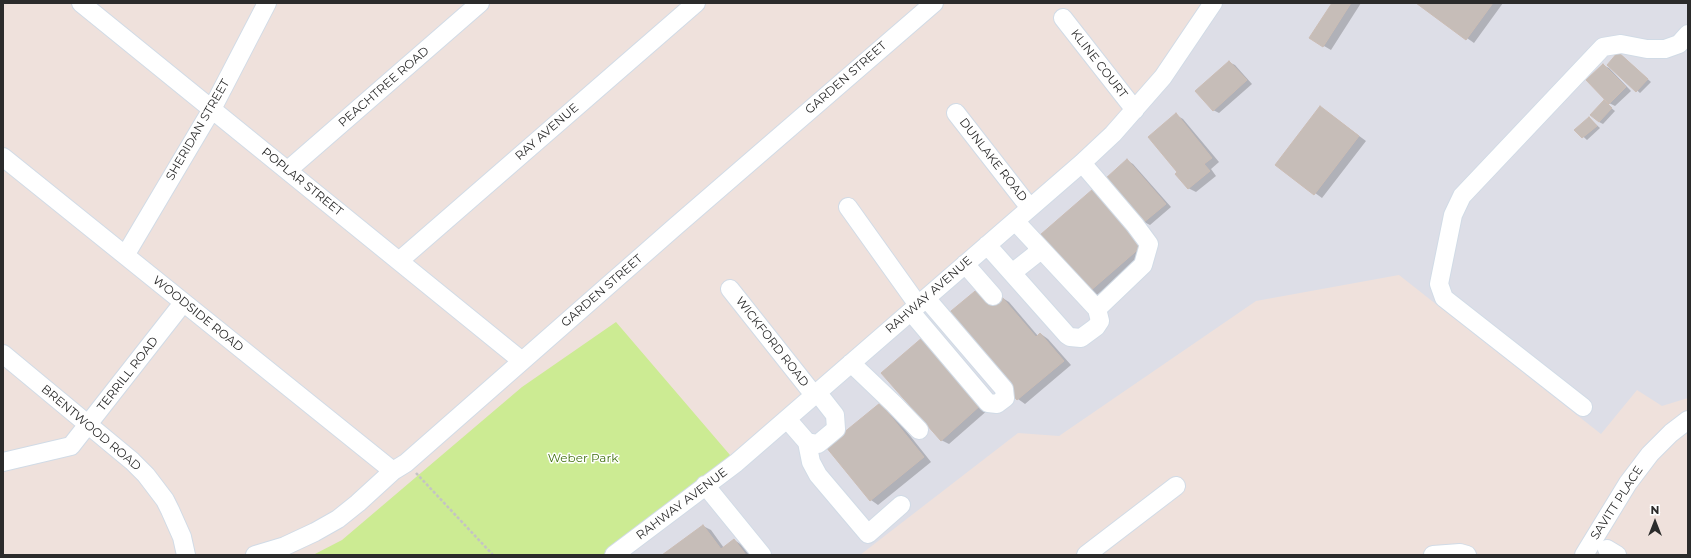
<!DOCTYPE html>
<style>
body{margin:0}
#map{position:relative;width:1691px;height:558px;overflow:hidden;background:#efe1dc;font-family:Montserrat,sans-serif}
canvas{display:block}
.frame{position:absolute;inset:0;border:4px solid #2b2b2b;pointer-events:none}
.north{position:absolute;left:1635px;top:502px;width:40px;height:40px;-webkit-text-stroke:3px #fff;paint-order:stroke;rotate:0deg;font-size:11px;font-weight:700;line-height:16px;text-align:center;color:#2b2b2b}
.north::after{content:'';display:block;margin:auto;width:14px;height:18px;background:#2b2b2b;clip-path:polygon(50% 0,100% 100%,50% 72%,0 100%)}
</style>
<div id="map">
<canvas width="1691" height="558"></canvas>
<div class="frame"></div>
<div class="north">N</div>
</div>
<script>
const ctx = document.querySelector('canvas').getContext('2d');
ctx.lineJoin = 'round';
function fillPath(path, color) { ctx.fillStyle = color; ctx.fill(path, 'evenodd'); }
const shape = rows => new Path2D(rows.map(r => 'M' + r).join(''));
function strokePath(path, color, width, dash) { ctx.strokeStyle = color; ctx.lineWidth = width; ctx.lineCap = dash ? 'butt' : 'round'; ctx.setLineDash(dash || []); ctx.stroke(path); }
function drawText(font, color, halo, rows, align = 'center') {
  ctx.font = font + ' Montserrat,sans-serif'; ctx.lineWidth = 3; ctx.setLineDash([]); ctx.textBaseline = 'middle'; ctx.strokeStyle = halo; ctx.fillStyle = color; for (const [text, x, y, turn = 0] of rows) {
    ctx.save(); ctx.translate(x, y); ctx.rotate((+turn || 0) * Math.PI / 180); ctx.textAlign = isNaN(turn) ? turn : align; if (halo) ctx.strokeText(text, 0, 0); ctx.fillText(text, 0, 0); ctx.restore();
  }
}
fillPath(shape([
 [1205,3,1688,3,1688,398,1662,406,1637,390,1601,434,1399,275,1256,301,1059,436,1018,433,860,555,596,555,736,462,1127,124]
]), '#dddee7');
fillPath(shape([
 [616,322,736,462,606,555,313,555,342,540,522,387]
]), '#cceb93');
fillPath(shape([
 [1333,3,1361,3,1331,50,1310,38],
 [1417,3,1503,3,1474,43],
 [1619,53,1651,82,1640,93,1608,65],
 [1229,62,1235,65,1252,84,1219,113,1213,110],
 [1603,65,1609,68,1631,91,1615,106,1609,103],
 [1604,102,1615,111,1603,124,1599,122],
 [1327,112,1366,141,1322,198,1276,165],
 [1176,115,1183,119,1219,162,1211,169,1216,176,1196,192,1188,188],
 [1589,118,1600,128,1587,140,1576,130],
 [1128,161,1133,164,1171,207,1150,225,1144,222],
 [1093,190,1149,251,1097,295,1090,291],
 [1001,297,1009,302,1038,336,1041,334,1048,339,1071,365,1025,404,1018,399],
 [923,338,989,409,949,444,941,440],
 [880,404,888,408,931,462,878,505,871,500],
 [703,526,711,530,724,548,734,540,742,545,749,555,663,555]
]), '#0003');
const building = shape([
 [1332,3,1351,3,1323,47,1309,38,1332,3],
 [1416,3,1493,3,1466,40,1416,3],
 [1618,52,1648,79,1636,92,1607,65,1618,52],
 [1229,61,1247,80,1213,111,1195,91,1229,61],
 [1603,64,1626,87,1609,104,1586,80,1603,64],
 [1604,100,1612,108,1599,122,1590,115,1604,100],
 [1320,106,1359,136,1314,195,1275,165,1320,106],
 [1176,113,1212,158,1204,164,1210,171,1188,189,1175,174,1177,172,1148,137,1176,113],
 [1589,117,1597,126,1582,138,1574,130,1589,117],
 [1127,159,1166,204,1143,223,1105,179,1127,159],
 [1093,189,1142,246,1089,292,1040,235,1093,189],
 [980,287,1001,296,1036,337,1040,333,1064,361,1017,400,945,316,980,287],
 [923,337,982,404,941,441,881,373,923,337],
 [880,403,924,457,870,501,826,447,880,403],
 [703,525,721,549,734,539,746,555,662,555,703,525]
]);
fillPath(building, '#c6bdb8');
strokePath(building, '#cbbdb5', 1);
const minor = shape([
 [81,3,522,361],
 [1063,18,1135,110],
 [956,113,1030,208],
 [3,157,393,471],
 [1082,163,1135,225,1149,244,1143,265,1097,309],
 [288,170,480,3],
 [848,207,918,305],
 [987,245,1067,335,1070,337,1081,338,1096,327,1100,321,1097,309,1015,221],
 [126,254,212,109,267,3],
 [399,261,696,3],
 [965,264,993,296],
 [1010,270,1017,269,1036,254,1038,246],
 [730,289,814,395],
 [911,312,988,403,997,404,1005,398,1004,389,926,298],
 [3,354,132,461,146,475,165,500,170,510,182,537,186,555],
 [851,363,894,404,919,430],
 [1583,407,1444,298,1439,284,1453,215,1462,196,1603,47,1621,44,1647,49,1665,49,1679,44,1688,34],
 [787,419,807,442,818,444,836,429,835,415,817,392],
 [807,442,811,462,818,475,868,534,901,505],
 [3,462,71,446,183,303],
 [705,485,762,555],
 [1607,549,1617,555],
 [255,555,285,546,315,532,338,519,358,503,393,471,406,463,676,226,934,3],
 [614,555,736,463,1082,163,1113,134,1163,77,1213,3],
 [1086,555,1176,486],
 [1433,555,1460,553,1467,555],
 [1584,555,1628,483,1650,454,1671,433,1688,420]
]);
strokePath(minor, '#d1dbe6', 20);
strokePath(shape([
 [416,473,493,555]
]), '#c4c4c4', 2.5, [3, 2]);
strokePath(minor, '#fff', 18);
drawText('12px', '#2b2b2b', '#fff', [
 ["KLINE COURT",1099,64,52],
 ["GARDEN STREET",846,78,-41],
 ["PEACHTREE ROAD",384,87,-41],
 ["SHERIDAN STREET",198,130,-60],
 ["RAY AVENUE",547,132,-41],
 ["DUNLAKE ROAD",993,160,52],
 ["POPLAR STREET",302,182,39],
 ["GARDEN STREET",602,291,-41],
 ["RAHWAY AVENUE",929,295,-41],
 ["WOODSIDE ROAD",198,314,39],
 ["WICKFORD ROAD",772,342,52],
 ["TERRILL ROAD",128,374,-52],
 ["BRENTWOOD ROAD",91,428,40],
 ["SAVITT PLACE",1617,503,-57],
 ["RAHWAY AVENUE",682,504,-37]
]);
drawText('12px', '#437212', '#fff', [
 ["Weber Park",583,458]
]);
</script>
